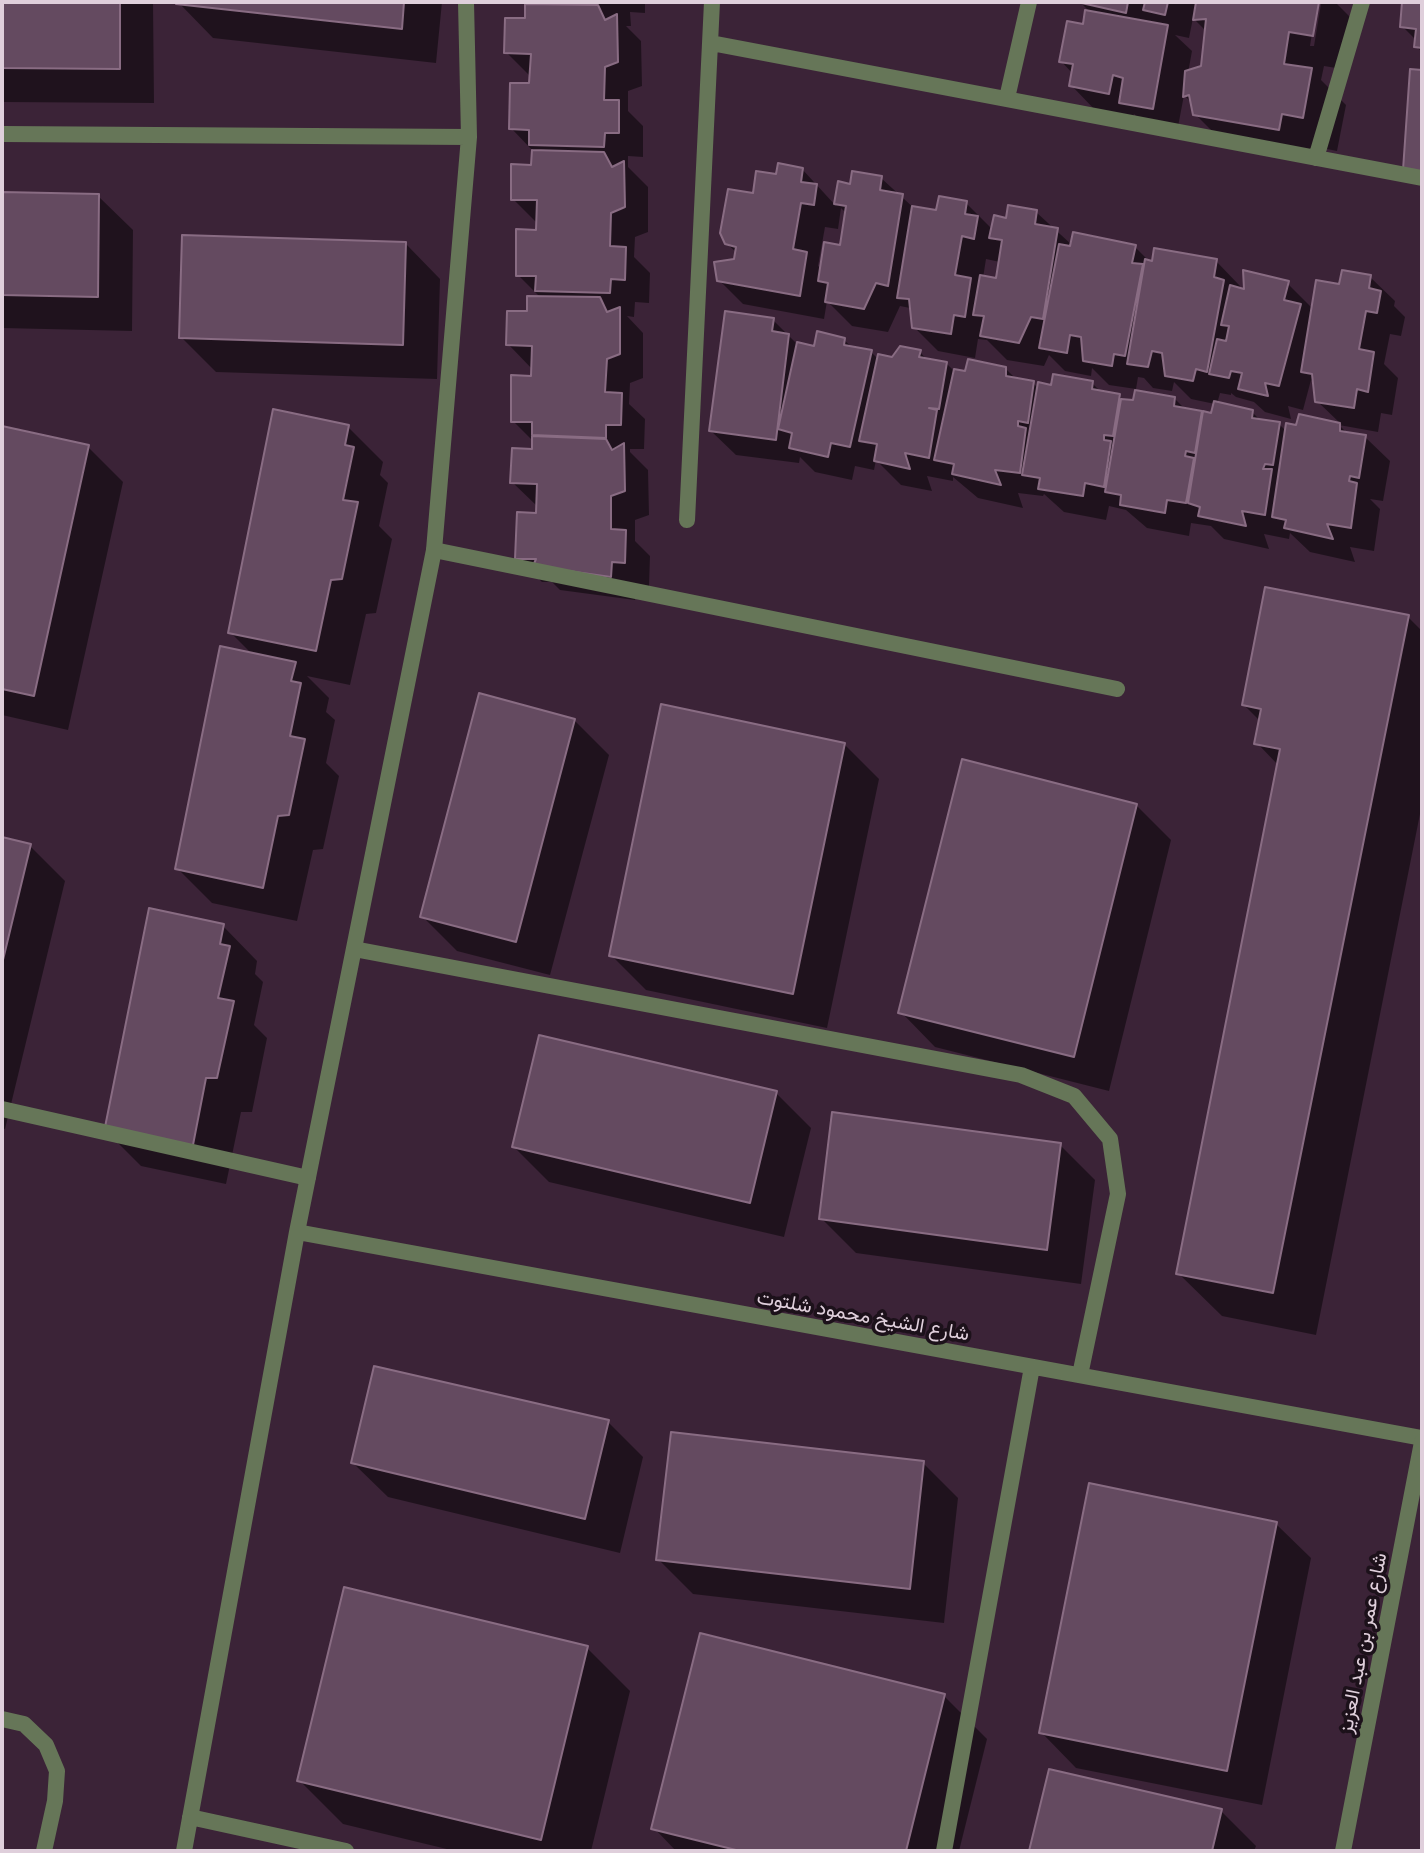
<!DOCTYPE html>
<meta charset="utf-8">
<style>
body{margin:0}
#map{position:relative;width:1424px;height:1853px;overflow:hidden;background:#3b2337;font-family:Mulish,sans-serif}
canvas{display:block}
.frame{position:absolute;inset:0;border:4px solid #dfcfdb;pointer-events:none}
</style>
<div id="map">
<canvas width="1424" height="1853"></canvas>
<div class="frame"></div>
</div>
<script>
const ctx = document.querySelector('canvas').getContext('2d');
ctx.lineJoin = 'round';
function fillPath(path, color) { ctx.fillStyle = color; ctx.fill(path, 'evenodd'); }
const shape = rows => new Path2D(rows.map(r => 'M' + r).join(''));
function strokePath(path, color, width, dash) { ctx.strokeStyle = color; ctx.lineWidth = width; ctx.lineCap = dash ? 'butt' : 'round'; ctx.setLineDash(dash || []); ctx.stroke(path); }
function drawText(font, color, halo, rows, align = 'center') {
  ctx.font = font + ' Mulish,Vazirmatn,sans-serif'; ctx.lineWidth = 7; ctx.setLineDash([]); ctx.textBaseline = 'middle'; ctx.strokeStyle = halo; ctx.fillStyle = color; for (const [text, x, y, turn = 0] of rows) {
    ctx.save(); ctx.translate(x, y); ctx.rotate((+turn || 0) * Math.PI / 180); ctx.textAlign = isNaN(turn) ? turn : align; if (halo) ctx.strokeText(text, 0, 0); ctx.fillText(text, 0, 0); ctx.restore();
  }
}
fillPath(shape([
 [2,2,153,2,154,103,2,102],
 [178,2,442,2,436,63,213,38],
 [530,2,645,2,645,13,630,12,631,26,626,26,641,41,642,86,628,91,628,111,643,126,643,157,628,156,628,167,648,187,648,232,635,237,634,257,650,273,649,303,635,302,634,317,627,316,643,333,643,378,630,383,629,404,645,419,644,449,630,449,630,452,648,470,649,515,635,520,635,541,650,556,649,586,635,586,635,600,560,590,552,582,542,582,517,558,538,515,537,506,512,482,534,451,534,442,513,421,533,378,533,370,508,344,541,298,518,275,538,232,537,223,513,199,533,167,534,152,511,128,531,85,531,77,506,52,534,6],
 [1080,2,1317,2,1310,46,1314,46,1321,4,1319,2,1335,2,1356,23,1348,70,1324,66,1321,80,1346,105,1337,151,1317,147,1313,164,1230,149,1195,114,1193,104,1184,95,1177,132,1146,126,1134,114,1133,117,1095,110,1071,85,1073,74,1061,61,1085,27,1088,10],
 [1193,18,1206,31,1202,67,1188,73,1192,51,1175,35,1189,38],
 [1404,2,1422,2,1422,52,1416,46,1417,41,1402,26],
 [802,169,836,206,840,184,852,186,881,178,915,209,938,213,966,203,993,230,1007,220,1036,212,1072,245,1135,247,1150,262,1216,261,1240,286,1240,290,1287,283,1313,309,1341,287,1370,277,1395,301,1394,306,1405,317,1401,336,1390,334,1384,364,1398,378,1392,415,1381,413,1378,432,1339,425,1349,435,1365,437,1390,461,1383,501,1370,499,1380,509,1374,551,1350,547,1355,562,1310,552,1290,533,1289,539,1264,534,1269,549,1224,539,1211,526,1191,523,1189,536,1147,528,1126,510,1109,506,1106,520,1064,512,1044,494,1043,496,1018,493,1023,508,978,498,953,477,953,481,927,476,932,491,901,485,876,460,874,470,855,466,852,480,815,472,800,457,799,463,736,455,711,431,773,320,797,344,816,349,844,340,853,348,871,352,879,360,920,352,928,361,946,363,954,371,967,374,1006,369,1017,380,1033,383,1039,389,1092,383,1102,393,1119,396,1124,401,1174,398,1186,410,1212,415,1215,404,1191,399,1174,382,1172,391,1153,388,1144,378,1138,377,1136,389,1109,385,1092,368,1091,376,1065,371,1049,355,1044,366,1007,360,987,340,978,339,975,358,938,351,914,327,910,308,900,306,888,332,852,326,827,301,824,319,743,304,719,280,736,260,737,253,726,243,755,195,778,176],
 [841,208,847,214,842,247,822,269,818,266,825,227,838,229],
 [986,259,1000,262,997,280,983,278],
 [1311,380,1315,384,1317,401,1342,425,1301,416,1298,428,1287,432,1279,424,1262,422,1252,412,1217,404,1220,393,1231,395,1231,393,1236,397,1254,402,1265,412,1291,419,1288,406,1303,410],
 [2,194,98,196,133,230,132,331,2,328],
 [406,244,440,279,437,379,216,372,181,337],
 [348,427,383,462,380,475,388,483,379,526,392,539,376,613,366,614,350,685,307,676,329,698,326,712,335,720,326,763,339,776,323,849,313,850,297,921,212,903,177,868,253,655,230,632],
 [2,428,88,447,123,482,68,730,2,715],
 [1408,617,1422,631,1422,804,1316,1335,1222,1316,1178,1273,1279,766,1257,743,1261,722,1244,705],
 [574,720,609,755,550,975,457,951,422,916],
 [844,744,879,779,827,1028,646,990,611,955],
 [1136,805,1171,840,1109,1091,935,1047,901,1012],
 [2,839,30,846,65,881,5,1129,2,1128],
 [223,926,257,961,255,974,263,982,254,1025,267,1038,252,1112,241,1112,226,1184,141,1166,106,1131],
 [776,1093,811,1128,784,1237,549,1182,514,1147],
 [1060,1145,1095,1180,1081,1284,856,1253,821,1218],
 [608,1422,643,1457,620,1553,388,1497,353,1463],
 [923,1463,958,1498,944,1623,693,1594,658,1559],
 [1276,1524,1311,1558,1262,1805,1076,1768,1042,1733],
 [587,1648,630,1691,591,1851,455,1851,343,1824,300,1781],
 [944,1696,987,1739,959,1851,676,1851,654,1828],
 [1221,1811,1256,1846,1254,1851,1031,1851]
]), '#0007');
const building = shape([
 [2,2,120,2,120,69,2,68,2,2],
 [176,2,404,2,402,29,176,4,176,2],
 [1077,2,1128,2,1126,13,1077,2],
 [1145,2,1168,2,1165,15,1143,10,1145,2],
 [1196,2,1319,2,1313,36,1289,32,1284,64,1312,68,1303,118,1282,114,1279,130,1193,115,1189,95,1183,97,1185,71,1201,66,1206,19,1193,20,1196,2],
 [1402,2,1422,2,1422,48,1414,47,1416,29,1400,27,1402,2],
 [525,4,598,5,605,20,617,14,618,62,605,67,604,100,619,100,619,133,605,133,604,147,529,145,529,130,509,129,510,83,529,83,531,54,504,53,505,18,525,18,525,4],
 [1085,10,1168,25,1153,109,1119,103,1123,78,1113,75,1109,94,1069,86,1073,64,1059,62,1067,21,1083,24,1085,10],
 [1410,69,1422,70,1422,172,1403,170,1410,69],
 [532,150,604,152,612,167,624,161,625,207,611,213,610,246,626,247,625,280,611,279,610,293,535,291,536,276,516,276,516,229,536,230,537,200,511,200,511,164,531,165,532,150],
 [778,163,803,168,801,182,817,184,814,205,801,203,793,249,807,252,800,296,717,281,714,262,734,259,736,247,725,244,720,233,728,189,753,193,756,171,776,174,778,163],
 [852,171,882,176,880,190,903,194,888,286,876,283,864,309,825,302,828,283,818,281,824,242,840,245,846,206,834,204,838,181,850,184,852,171],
 [2,192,99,194,98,297,2,295,2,192],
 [939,196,967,201,965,214,978,216,974,239,962,236,955,275,971,278,965,317,954,315,951,334,912,328,909,299,897,298,912,206,936,210,939,196],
 [1008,205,1037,210,1035,224,1058,228,1043,319,1031,317,1019,343,980,336,984,316,973,315,980,275,996,278,1002,240,989,238,994,215,1006,218,1008,205],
 [1073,232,1136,245,1132,263,1143,264,1125,356,1114,354,1112,366,1083,361,1081,337,1070,335,1067,353,1039,348,1059,244,1070,246,1073,232],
 [182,235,406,242,403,345,179,338,182,235],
 [1154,248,1217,259,1214,277,1224,280,1207,372,1196,369,1193,381,1165,376,1162,353,1152,351,1148,367,1127,364,1145,259,1152,261,1154,248],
 [1243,270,1289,281,1284,300,1301,304,1279,386,1265,383,1268,396,1238,389,1242,373,1231,371,1229,378,1209,374,1217,339,1226,341,1229,326,1221,325,1230,285,1244,289,1243,270],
 [1342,270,1371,275,1369,288,1381,291,1377,313,1366,311,1359,349,1374,352,1368,392,1357,389,1354,408,1315,402,1312,374,1301,372,1316,280,1339,284,1342,270],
 [527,296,600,297,607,312,620,307,620,354,607,359,605,392,622,393,621,425,606,425,606,438,532,435,532,422,511,422,511,375,531,376,532,346,506,345,507,311,527,311,527,296],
 [725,311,774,318,772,331,789,334,776,440,709,431,725,311],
 [817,331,845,338,844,345,872,350,850,447,831,443,828,457,789,448,792,433,778,429,797,342,814,346,817,331],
 [900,346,921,350,919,357,947,362,939,409,929,408,937,410,929,458,905,453,910,469,874,461,877,444,859,441,878,354,892,357,900,346],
 [968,359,1006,367,1006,376,1034,381,1028,423,1018,421,1018,426,1026,428,1020,473,995,470,1001,485,952,474,954,464,934,460,954,369,965,371,968,359],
 [1053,374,1093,381,1092,389,1120,394,1113,436,1104,435,1104,440,1111,441,1104,487,1085,483,1083,496,1038,489,1040,478,1022,475,1038,382,1051,385,1053,374],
 [1135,390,1175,397,1174,406,1202,411,1195,453,1186,451,1185,456,1194,458,1186,503,1167,500,1165,513,1120,505,1121,495,1105,492,1121,399,1133,400,1135,390],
 [1214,401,1253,410,1252,418,1280,422,1273,465,1265,464,1263,469,1272,469,1265,515,1242,511,1246,526,1198,516,1200,507,1188,503,1203,411,1211,413,1214,401],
 [273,409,349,425,345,445,354,447,343,500,358,502,342,579,331,580,316,651,228,633,273,409],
 [1299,414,1340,423,1340,431,1366,435,1359,478,1350,476,1349,481,1357,483,1351,528,1327,524,1333,539,1284,528,1286,520,1272,517,1286,423,1296,425,1299,414],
 [2,426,89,445,34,696,2,689,2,426],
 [532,436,606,439,612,450,624,443,625,491,611,496,611,529,626,530,625,563,612,562,611,577,533,566,536,559,515,559,517,512,536,513,537,484,510,483,512,448,532,449,532,436],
 [1265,587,1409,615,1273,1293,1176,1274,1280,749,1254,744,1261,709,1242,705,1265,587],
 [220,646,296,662,291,681,301,683,290,736,305,739,289,815,278,816,263,888,175,869,220,646],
 [479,693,575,719,516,942,420,917,479,693],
 [661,704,845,743,793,994,609,956,661,704],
 [962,759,1137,804,1074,1057,898,1013,962,759],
 [2,837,31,844,2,964,2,837],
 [149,908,224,924,220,944,230,946,218,998,234,1001,217,1078,206,1078,192,1150,104,1132,149,908],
 [539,1035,777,1091,750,1203,512,1147,539,1035],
 [832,1112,1061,1143,1047,1250,819,1219,832,1112],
 [374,1366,609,1420,585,1519,351,1463,374,1366],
 [671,1432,924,1461,910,1589,656,1560,671,1432],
 [1089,1483,1277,1522,1227,1771,1039,1733,1089,1483],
 [344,1587,588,1646,541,1840,297,1781,344,1587],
 [700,1633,945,1694,906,1851,740,1851,651,1829,700,1633],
 [1049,1769,1222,1809,1212,1851,1029,1851,1049,1769]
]);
fillPath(building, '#644a60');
strokePath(building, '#896c83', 2);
strokePath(shape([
 [434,550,1117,689],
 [2,1719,24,1724,46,1745,57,1771,55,1801,44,1851]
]), '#667658', 16);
strokePath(shape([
 [711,43,1422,178],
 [1007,98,1029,2],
 [2,134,469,137],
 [1316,158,1362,2],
 [687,520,712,2],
 [354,949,1021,1075,1074,1096,1110,1139,1118,1194,1080,1375],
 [2,1109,308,1178],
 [297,1232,1422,1438],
 [190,1817,346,1851],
 [184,1851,297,1232,434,550,469,137,466,2],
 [944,1851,1032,1367]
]), '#667658', 16);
strokePath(shape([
 [1343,1851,1422,1442]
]), '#667658', 16);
drawText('20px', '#dfcfdb', '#1c111a', [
 ["شارع الشيخ محمود شلتوت",863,1316,10],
 ["شارع عمر بن عبد العزيز",1363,1643,-79]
]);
</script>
